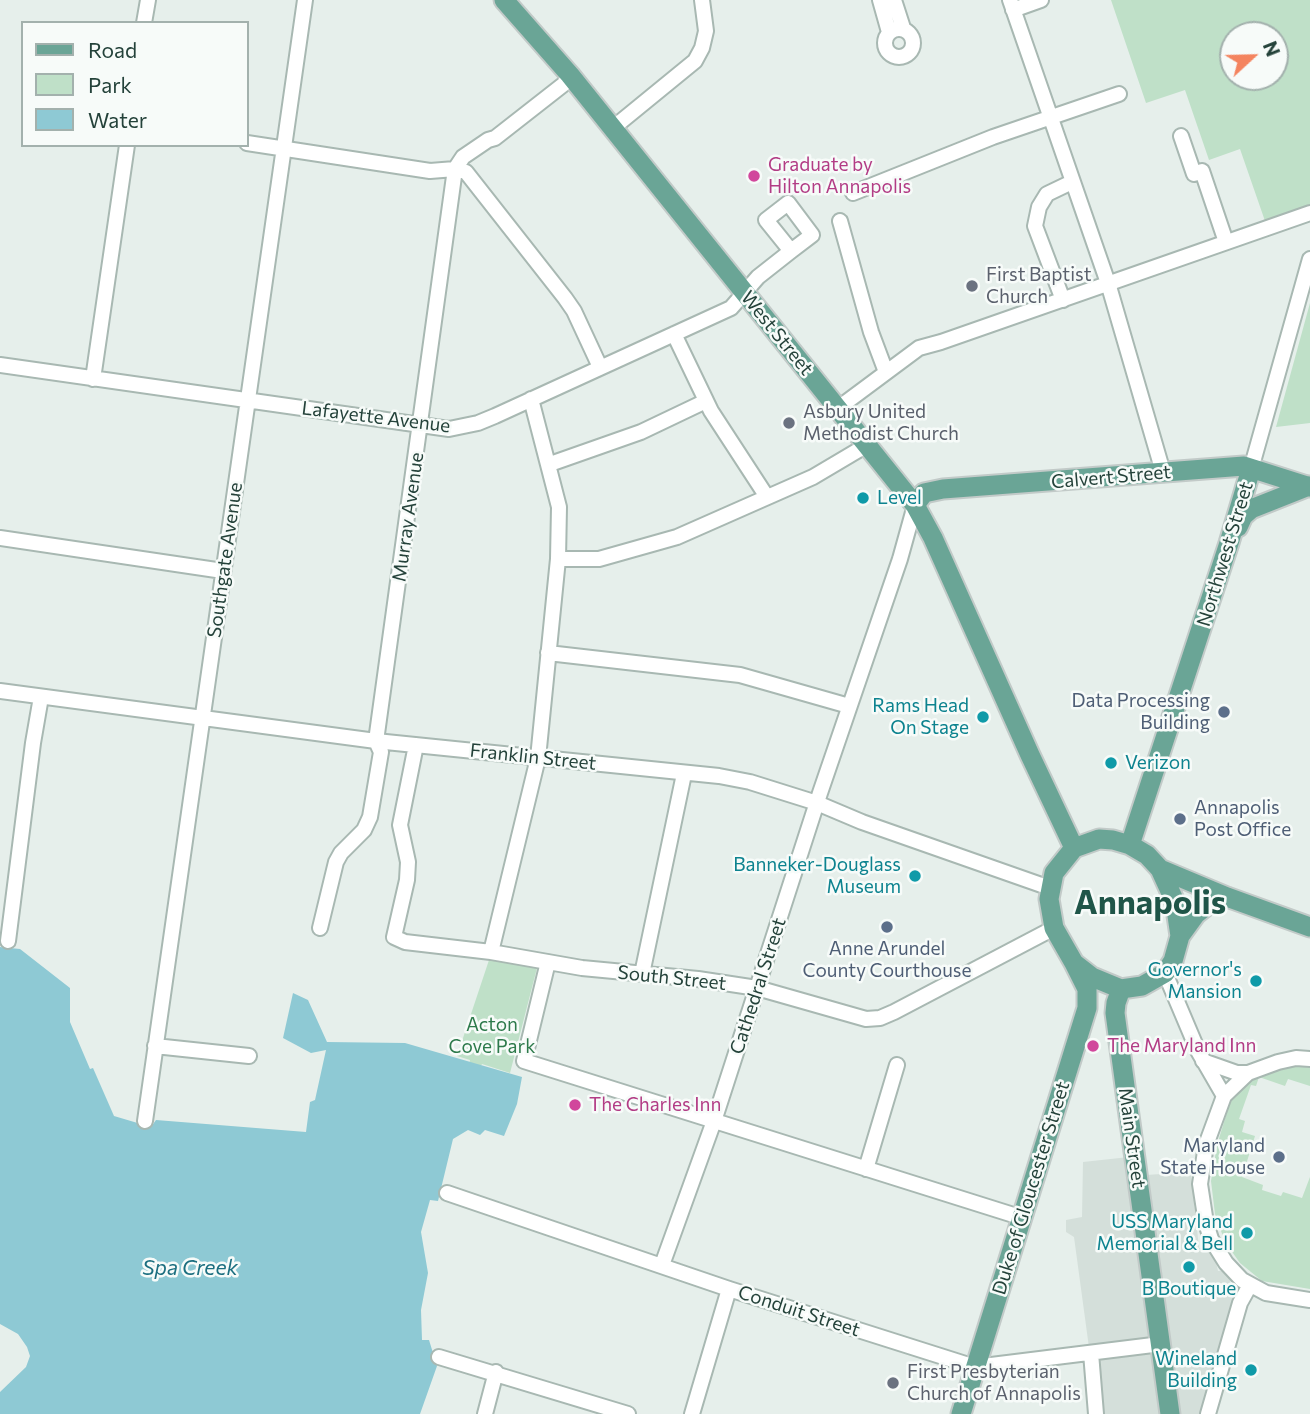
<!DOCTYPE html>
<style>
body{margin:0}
#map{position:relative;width:1310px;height:1414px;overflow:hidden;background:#e6efeb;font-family:Commissioner,sans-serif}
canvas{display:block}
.legend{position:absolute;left:21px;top:21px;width:228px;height:126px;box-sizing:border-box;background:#f7fbf9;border:2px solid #a3b1ad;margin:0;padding:9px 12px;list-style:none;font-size:21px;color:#24423a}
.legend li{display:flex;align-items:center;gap:14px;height:35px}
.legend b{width:35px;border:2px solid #a3b1ad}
.north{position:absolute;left:1219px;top:21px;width:70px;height:70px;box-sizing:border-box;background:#f7fbf9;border:2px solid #a3b1ad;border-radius:50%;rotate:68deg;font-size:19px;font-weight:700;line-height:28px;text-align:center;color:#24423a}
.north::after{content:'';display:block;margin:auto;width:24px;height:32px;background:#f4845f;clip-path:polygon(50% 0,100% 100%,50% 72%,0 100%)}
</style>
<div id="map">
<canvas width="1310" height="1414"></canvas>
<ul class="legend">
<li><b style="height:9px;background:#6aa596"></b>Road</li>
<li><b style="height:19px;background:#bfe0c8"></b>Park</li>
<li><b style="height:19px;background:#8ec9d4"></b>Water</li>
</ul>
<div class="north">N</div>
</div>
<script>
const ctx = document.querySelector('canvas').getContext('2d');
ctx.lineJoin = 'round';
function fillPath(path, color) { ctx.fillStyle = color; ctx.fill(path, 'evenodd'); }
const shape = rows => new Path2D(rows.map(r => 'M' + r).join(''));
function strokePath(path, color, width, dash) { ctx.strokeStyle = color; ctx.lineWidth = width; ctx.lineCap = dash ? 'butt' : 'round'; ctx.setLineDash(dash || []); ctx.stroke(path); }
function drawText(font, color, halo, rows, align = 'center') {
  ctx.font = font + ' Commissioner,sans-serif'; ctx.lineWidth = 5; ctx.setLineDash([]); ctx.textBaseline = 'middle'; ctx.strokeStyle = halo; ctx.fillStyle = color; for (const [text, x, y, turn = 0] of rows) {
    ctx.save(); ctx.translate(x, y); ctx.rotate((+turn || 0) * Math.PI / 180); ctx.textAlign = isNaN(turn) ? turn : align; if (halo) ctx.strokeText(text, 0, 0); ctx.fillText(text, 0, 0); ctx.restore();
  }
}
fillPath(shape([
 [1129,1157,1131,1176,1191,1172,1199,1248,1213,1247,1218,1271,1228,1270,1234,1301,1203,1414,1098,1414,1074,1237,1066,1232,1066,1220,1082,1217,1083,1162]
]), '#d4dfda');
fillPath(shape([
 [1111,0,1310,0,1310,206,1265,221,1240,149,1209,160,1185,90,1146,103],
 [1233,35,1275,35,1275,77,1233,77],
 [1310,303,1310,423,1276,427],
 [489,960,537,968,510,1073,482,1064,479,1070,469,1067,470,1060,457,1056],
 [1301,1066,1310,1068,1310,1086,1288,1079,1285,1086,1259,1077,1256,1086,1251,1085,1239,1119,1245,1121,1242,1132,1255,1136,1242,1177,1263,1185,1262,1190,1281,1196,1283,1192,1302,1198,1310,1177,1310,1289,1262,1281,1240,1263,1225,1242,1215,1214,1211,1181,1217,1145,1231,1099,1244,1084,1259,1076,1288,1067]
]), '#bfe0c8');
fillPath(shape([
 [0,947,20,949,70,988,70,1022,90,1069,93,1068,114,1116,151,1127,156,1120,306,1132,310,1102,315,1100,326,1050,311,1053,283,1038,293,993,308,1000,327,1042,405,1043,522,1077,517,1104,504,1136,485,1130,480,1135,468,1130,453,1139,438,1201,430,1200,421,1232,428,1273,421,1310,422,1340,429,1340,437,1366,420,1414,0,1414,0,1392,26,1367,30,1356,27,1347,18,1334,0,1324]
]), '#8ec9d4');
const minor = shape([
 [880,0,889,32],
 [894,0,903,28],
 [1010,0,1108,283,1163,472],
 [1013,10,1041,0],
 [144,23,148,0],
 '885 43a14 14 0 1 1 28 0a14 14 0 1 1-28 0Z',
 [613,128,695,61,702,48,706,31,702,0],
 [1181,136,1194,174,1202,171,1226,242],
 [247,143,430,171,455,169,466,172,565,298,574,311,600,367],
 [853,193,993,137,1119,94],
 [840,221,871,332,886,372],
 [1063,300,1035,226,1039,207,1047,194,1072,182],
 [674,334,711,411,767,497],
 [0,365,449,429,478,423,495,416,731,308,758,277,791,251,812,235,788,203,766,220,791,251],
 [93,379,127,145],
 [837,409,919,348,941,342,1310,213],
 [550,464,641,432,706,401],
 [1251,469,1310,259],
 [0,538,223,571],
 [558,559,599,559,677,537,813,477,867,445],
 [548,653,740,675,849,706],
 [0,691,376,741,719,776,750,782,817,803,862,822,1050,888],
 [416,745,400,825,408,862,407,880,394,937,405,942,491,952,582,968,698,979,757,988,866,1019,880,1018,894,1012,1054,928],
 [320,928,336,862,341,853,364,830,370,817,381,752,376,741,455,169,463,157,488,140,495,138,564,84,570,75],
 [8,941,33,743,41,697],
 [491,952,538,758,558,559,559,507,531,399],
 [548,962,524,1061,1023,1218],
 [1165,973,1198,1051,1224,1096],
 [642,974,684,774],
 [155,1046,249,1056],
 [1310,1059,1296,1058,1278,1062,1248,1073,1224,1096,1206,1145,1200,1184,1206,1223,1211,1239,1226,1263,1242,1280,1266,1293,1310,1300],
 [1203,1061,1237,1073,1248,1073],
 [145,1121,305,0],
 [866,1169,897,1065],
 [447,1193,729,1289,975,1367,1161,1344],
 [662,1265,714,1121,820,793,900,559,915,505],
 [1091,1353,1096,1414],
 [439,1357,628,1414],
 [485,1414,496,1372],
 [692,1414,729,1289],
 [1208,1414,1240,1303,1250,1285]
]);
const major = shape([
 [504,0,570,75,915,505,933,538,1030,755,1074,848],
 [915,505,924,493,943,489,1244,466,1310,487],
 [1238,527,1243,516,1251,509,1309,486],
 [1099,839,1113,840,1130,845,1147,855,1160,869,1175,902,1180,936,1173,961,1165,973,1142,986,1121,989,1092,977,1074,963,1054,928,1049,899,1054,873,1074,848,1099,839],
 [1130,845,1229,543,1251,469],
 [1160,869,1227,897,1310,927],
 [1180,936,1196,914,1206,906,1227,897],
 [1121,989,1116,1003,1115,1013,1170,1414],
 [961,1414,1087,1008,1087,989,1074,963]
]);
strokePath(minor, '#a8b8b2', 18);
strokePath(major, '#c2cac8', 23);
strokePath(minor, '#fff', 14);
strokePath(major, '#6aa596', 19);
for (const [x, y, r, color] of [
 [754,176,7,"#d1479c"],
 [972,286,7,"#6b7280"],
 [789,423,7,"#6b7280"],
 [863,498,7,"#0f9aa8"],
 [1224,712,7,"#5c6f8a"],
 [983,717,7,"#0f9aa8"],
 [1111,763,7,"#0f9aa8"],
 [1180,819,7,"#5c6f8a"],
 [915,876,7,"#0f9aa8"],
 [887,927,7,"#5c6f8a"],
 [1256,981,7,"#0f9aa8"],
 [1093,1046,7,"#d1479c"],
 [575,1105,7,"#d1479c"],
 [1279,1157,7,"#5c6f8a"],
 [1247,1233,7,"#0f9aa8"],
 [1189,1267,7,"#0f9aa8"],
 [1251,1370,7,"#0f9aa8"],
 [893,1383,7,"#6b7280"]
]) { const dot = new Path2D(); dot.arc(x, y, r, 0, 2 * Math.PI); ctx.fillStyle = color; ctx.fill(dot); strokePath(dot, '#f7fbf9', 2.5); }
drawText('19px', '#b23c85', '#f7fbf9', [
 ["Graduate by",768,165],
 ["Hilton Annapolis",768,187],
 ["The Maryland Inn",1107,1046],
 ["The Charles Inn",589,1105]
], 'left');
drawText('19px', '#5b616d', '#f7fbf9', [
 ["First Baptist",986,275],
 ["Church",986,297],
 ["Asbury United",803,412],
 ["Methodist Church",803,434],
 ["First Presbyterian",907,1372],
 ["Church of Annapolis",907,1394]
], 'left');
drawText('19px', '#24423a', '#f7fbf9', [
 ["West Street",777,333,51],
 ["Lafayette Avenue",376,417,7],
 ["Calvert Street",1111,477,-5],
 ["Murray Avenue",408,517,-82],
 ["Northwest Street",1225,554,-73],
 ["Southgate Avenue",225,560,-82],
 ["Franklin Street",533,757,6],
 ["South Street",672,978,6],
 ["Cathedral Street",758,986,-72],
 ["Main Street",1132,1138,82],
 ["Duke of Gloucester Street",1031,1188,-73],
 ["Conduit Street",799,1311,18]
]);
drawText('19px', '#0d838f', '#f7fbf9', [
 ["Level",877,498,"left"],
 ["Rams Head",969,706],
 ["On Stage",969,728],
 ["Verizon",1125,763,"left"],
 ["Banneker-Douglass",901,865],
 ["Museum",901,887],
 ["Governor's",1242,970],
 ["Mansion",1242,992],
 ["USS Maryland",1233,1222],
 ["Memorial & Bell",1233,1244],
 ["B Boutique",1189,1289,"center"],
 ["Wineland",1237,1359],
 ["Building",1237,1381]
], 'right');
drawText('19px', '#4e5e75', '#f7fbf9', [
 ["Data Processing",1210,701],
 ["Building",1210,723],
 ["Annapolis",1194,808,"left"],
 ["Post Office",1194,830,"left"],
 ["Anne Arundel",887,949,"center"],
 ["County Courthouse",887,971,"center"],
 ["Maryland",1265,1146],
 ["State House",1265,1168]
], 'right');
drawText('19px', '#2d7a4b', '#f7fbf9', [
 ["Acton",492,1025],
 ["Cove Park",492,1047]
]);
drawText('italic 21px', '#1c6f80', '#f7fbf9', [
 ["Spa Creek",190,1268]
]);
drawText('bold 33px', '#1f5548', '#f7fbf9', [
 ["Annapolis",1150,903]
]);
</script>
